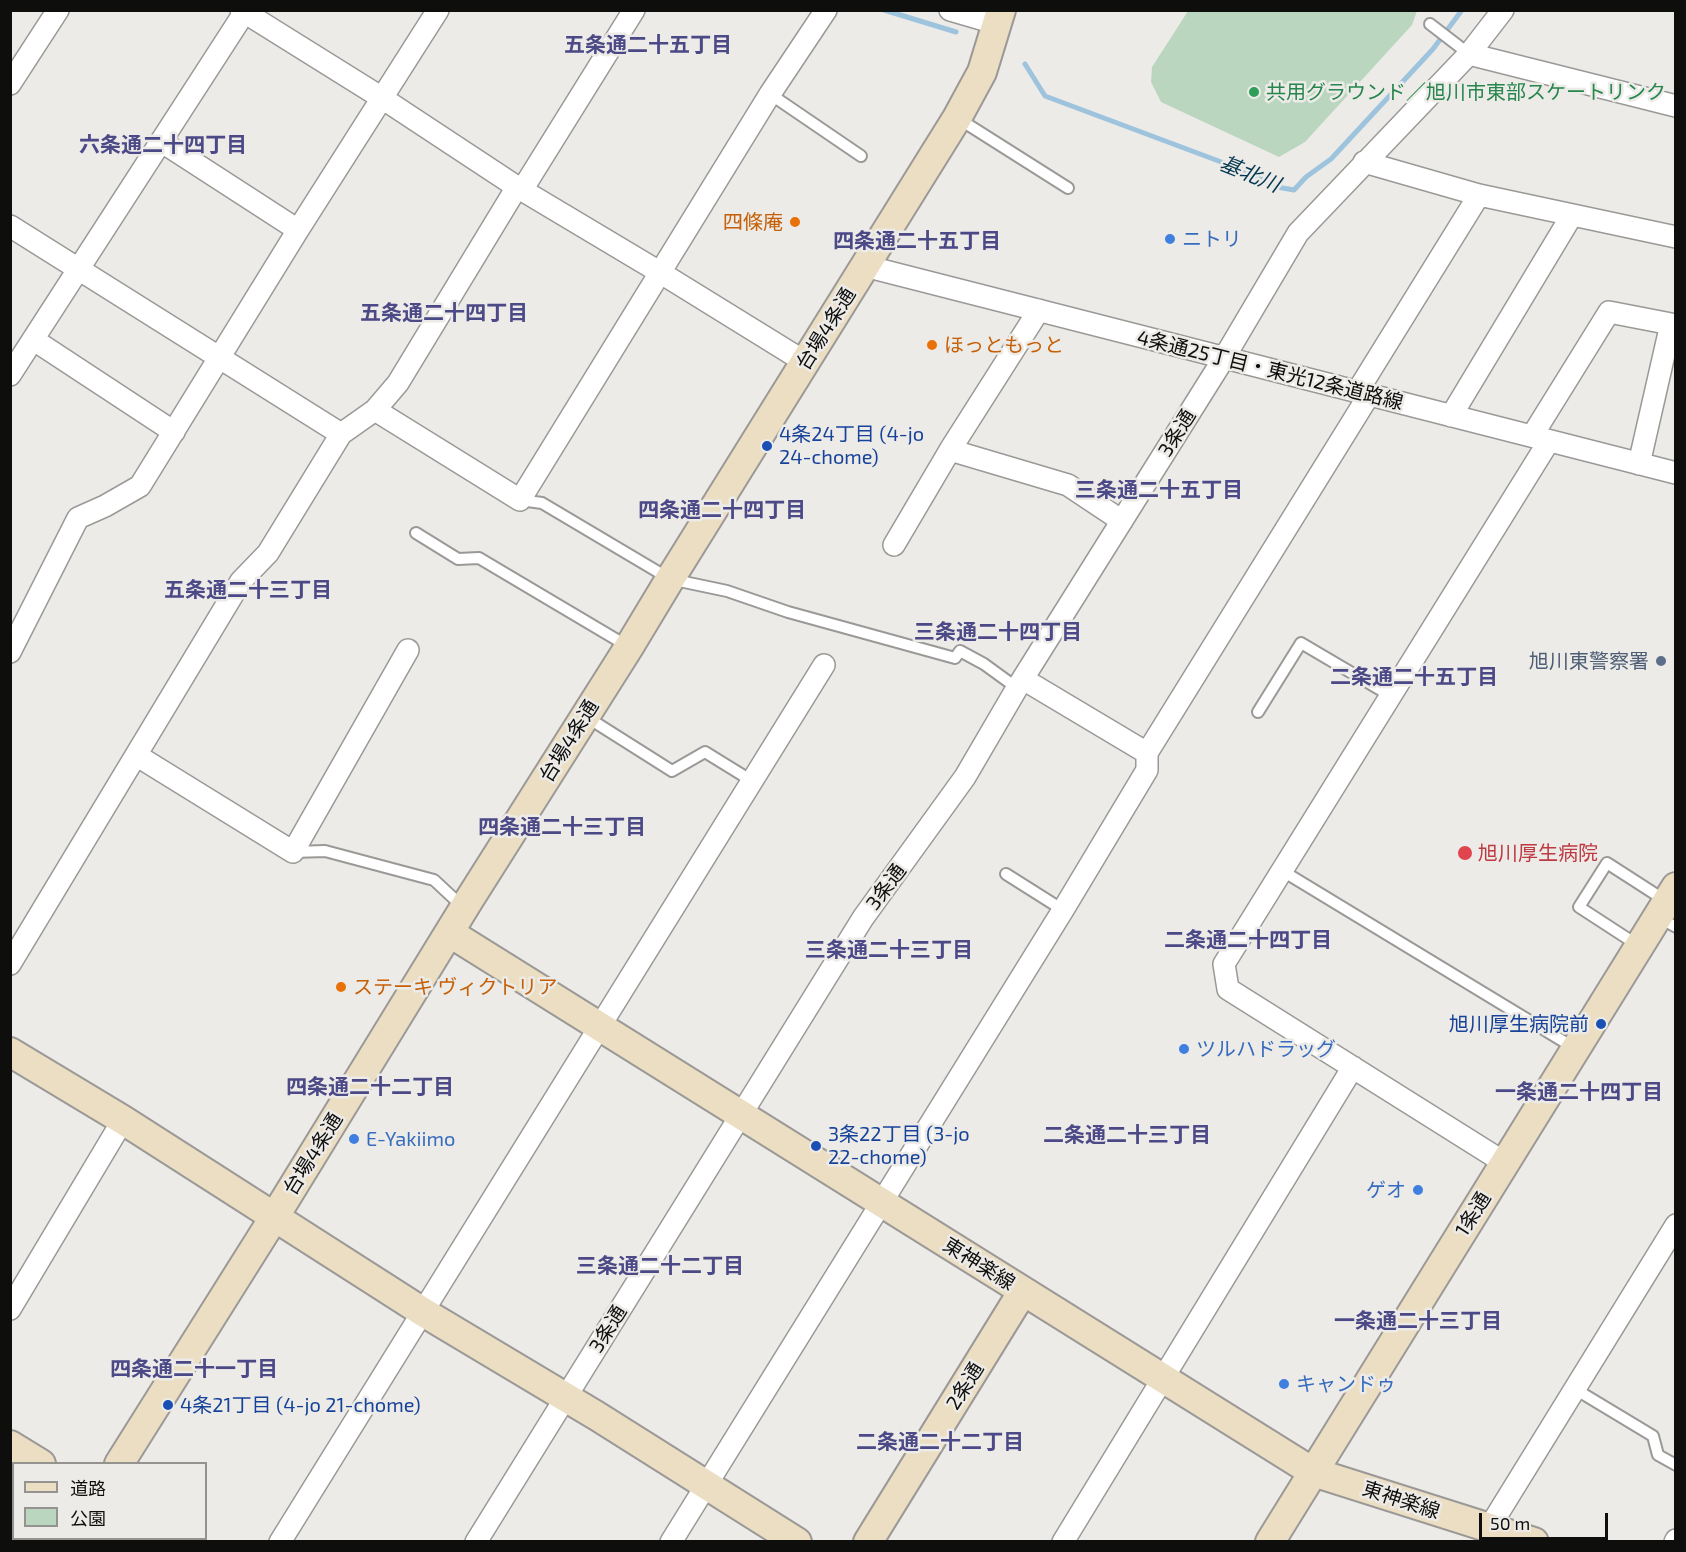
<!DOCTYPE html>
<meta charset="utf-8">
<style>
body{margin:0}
#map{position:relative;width:1686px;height:1552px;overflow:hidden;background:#edebe8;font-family:"Exo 2","Noto Sans JP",sans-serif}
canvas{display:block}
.frame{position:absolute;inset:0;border:12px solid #0e0e0d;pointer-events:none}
.legend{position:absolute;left:12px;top:1462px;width:195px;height:78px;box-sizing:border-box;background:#edebe8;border:2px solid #949390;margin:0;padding:8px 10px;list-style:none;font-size:18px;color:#0e0e0d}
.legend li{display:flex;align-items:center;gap:12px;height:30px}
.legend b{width:30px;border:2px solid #949390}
.scale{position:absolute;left:1479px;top:1513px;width:129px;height:27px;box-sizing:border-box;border:3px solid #0e0e0d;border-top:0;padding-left:8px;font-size:18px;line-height:21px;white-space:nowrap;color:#0e0e0d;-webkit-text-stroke:4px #edebe8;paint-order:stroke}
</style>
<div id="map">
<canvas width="1686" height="1552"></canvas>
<div class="frame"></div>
<ul class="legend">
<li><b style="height:8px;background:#ebdec2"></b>道路</li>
<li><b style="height:16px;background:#bbd6bf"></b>公園</li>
</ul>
<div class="scale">50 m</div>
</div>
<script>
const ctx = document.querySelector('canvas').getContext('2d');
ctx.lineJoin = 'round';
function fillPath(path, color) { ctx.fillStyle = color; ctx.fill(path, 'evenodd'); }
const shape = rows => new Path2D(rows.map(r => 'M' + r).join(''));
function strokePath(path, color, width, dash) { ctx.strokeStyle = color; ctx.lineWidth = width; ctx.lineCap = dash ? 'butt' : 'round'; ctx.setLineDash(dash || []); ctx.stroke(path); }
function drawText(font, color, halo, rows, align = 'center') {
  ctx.font = font + ' "Exo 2","Noto Sans JP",sans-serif'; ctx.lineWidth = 5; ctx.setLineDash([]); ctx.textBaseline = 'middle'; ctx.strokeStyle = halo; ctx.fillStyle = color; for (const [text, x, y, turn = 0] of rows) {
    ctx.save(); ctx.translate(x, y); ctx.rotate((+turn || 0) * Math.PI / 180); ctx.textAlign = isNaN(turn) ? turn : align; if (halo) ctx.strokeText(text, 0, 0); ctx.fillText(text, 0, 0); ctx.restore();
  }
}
fillPath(shape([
 [1188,11,1188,10,1417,11,1412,25,1305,142,1279,157,1161,102,1151,82,1152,67]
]), '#bbd6bf');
strokePath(shape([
 [884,10,956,32],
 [1025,64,1045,96,1240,169,1277,187,1294,190,1306,177,1331,159,1433,49,1462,10]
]), '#9dc4dc', 5);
const lane = shape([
 [1430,24,1469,54],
 [770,94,861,156],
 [959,119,1068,188],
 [520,500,542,503,670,579,727,591,788,612,955,658,960,651,984,664,1017,688],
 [416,533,458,559,479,558,629,647],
 [1258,712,1301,643,1391,696],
 [585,716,672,771,705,752,752,781],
 [293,852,325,851,434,880,464,908],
 [1281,870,1576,1049],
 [1006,874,1063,910],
 [1658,917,1676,927],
 [1639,946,1579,907,1607,863,1666,901],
 [1575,1389,1653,1436,1658,1455,1676,1465]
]);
const street = shape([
 [241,10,382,98,517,187,661,273,805,362],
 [950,10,998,24],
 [1469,54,1676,106],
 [10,84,58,10],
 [162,142,298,230],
 [1364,162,1479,195,1676,237],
 [522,190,634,10],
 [10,226,341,434],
 [865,266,1676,473],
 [34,340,174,432],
 [10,375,246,10],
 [1357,392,1479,195],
 [375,410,520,500,770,94,826,10],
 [1451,416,1572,215],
 [1532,436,1609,312,1671,324,1639,464],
 [950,450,1068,485,1122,521],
 [894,545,950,450,1039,310],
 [10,652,78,518,105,506,140,486,298,230,438,10],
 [1023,679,1147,753],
 [136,755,293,852,408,650],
 [10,964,241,581,268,553,341,434,375,410,398,383,517,187],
 [1505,1163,1228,989,1224,964,1549,441],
 [10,1309,123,1120],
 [1489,1528,1676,1225],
 [280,1542,824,665],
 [476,1542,863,918,965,777,1017,688,1224,358,1298,233,1469,54,1503,10],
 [671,1542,1063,910,1147,770,1147,753,1369,395],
 [1063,1542,1353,1067],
 [1675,1542,1676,1540]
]);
const secondary = shape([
 [450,933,1313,1472,1534,1542],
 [10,1052,123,1120,423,1312,597,1416,797,1542],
 [10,1445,41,1464],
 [119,1464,275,1216,469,900,629,647,670,579,957,118,982,72,1001,10],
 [162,1538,167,1542],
 [71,1542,73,1538],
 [868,1542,1023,1291],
 [1270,1542,1676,887]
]);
strokePath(lane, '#9b9997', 14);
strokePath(street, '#9b9997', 24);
strokePath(secondary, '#9b9997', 32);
strokePath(lane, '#fff', 10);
strokePath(street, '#fff', 21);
strokePath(secondary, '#ebdec2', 28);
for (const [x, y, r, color] of [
 [1254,92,6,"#2e9e5b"],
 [795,222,6,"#e8710a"],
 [1170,239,6,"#3f7fe0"],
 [932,345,6,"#e8710a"],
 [767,446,6,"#1a4fb4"],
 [1661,661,6,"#5c6f8a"],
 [1465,853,8,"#e0444e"],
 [341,987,6,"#e8710a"],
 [1601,1024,6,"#1a4fb4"],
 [1184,1049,6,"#3f7fe0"],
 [354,1139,6,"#3f7fe0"],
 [816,1146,6,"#1a4fb4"],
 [1418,1190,6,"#3f7fe0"],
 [1284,1384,6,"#3f7fe0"],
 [168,1405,6,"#1a4fb4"]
]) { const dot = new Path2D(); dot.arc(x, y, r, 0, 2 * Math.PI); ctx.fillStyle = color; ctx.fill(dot); strokePath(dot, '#edebe8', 2); }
drawText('20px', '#27864d', '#edebe8', [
 ["共用グラウンド／旭川市東部スケートリンク",1266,92]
], 'left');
drawText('20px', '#c56008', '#edebe8', [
 ["四條庵",783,222,"right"],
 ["ほっともっと",944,345],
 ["ステーキ ヴィクトリア",353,987]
], 'left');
drawText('20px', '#366cbe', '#edebe8', [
 ["ニトリ",1182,239],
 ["ツルハドラッグ",1196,1049],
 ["E-Yakiimo",366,1139],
 ["ゲオ",1406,1190,"right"],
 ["キャンドゥ",1296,1384]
], 'left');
drawText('20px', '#0e0e0d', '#edebe8', [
 ["台場4条通",826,329,-58],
 ["4条通25丁目・東光12条道路線",1270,370,14],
 ["3条通",1177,433,-58],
 ["台場4条通",569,741,-58],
 ["3条通",886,887,-53],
 ["台場4条通",313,1154,-58],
 ["1条通",1473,1214,-58],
 ["東神楽線",979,1264,32],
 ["3条通",608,1329,-58],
 ["2条通",965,1386,-58],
 ["東神楽線",1401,1500,18]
]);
drawText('20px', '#164399', '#edebe8', [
 ["4条24丁目 (4-jo",779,434],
 ["24-chome)",779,457],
 ["旭川厚生病院前",1589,1024,"right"],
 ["3条22丁目 (3-jo",828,1134],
 ["22-chome)",828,1157],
 ["4条21丁目 (4-jo 21-chome)",180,1405]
], 'left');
drawText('20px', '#4e5e75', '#edebe8', [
 ["旭川東警察署",1649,661]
], 'right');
drawText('20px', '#be3a42', '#edebe8', [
 ["旭川厚生病院",1478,853]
], 'left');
drawText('bold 21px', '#4c4987', '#edebe8', [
 ["五条通二十五丁目",648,45],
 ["六条通二十四丁目",163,145],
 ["四条通二十五丁目",917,241],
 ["五条通二十四丁目",444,313],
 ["三条通二十五丁目",1159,490],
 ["四条通二十四丁目",722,510],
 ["五条通二十三丁目",248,590],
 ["三条通二十四丁目",998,632],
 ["二条通二十五丁目",1414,677],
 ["四条通二十三丁目",562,827],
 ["二条通二十四丁目",1248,940],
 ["三条通二十三丁目",889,950],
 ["四条通二十二丁目",370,1087],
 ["一条通二十四丁目",1579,1092],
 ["二条通二十三丁目",1127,1135],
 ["三条通二十二丁目",660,1266],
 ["一条通二十三丁目",1418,1321],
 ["四条通二十一丁目",194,1369],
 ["二条通二十二丁目",940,1442]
]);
drawText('italic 21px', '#053952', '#edebe8', [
 ["基北川",1250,174,22]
]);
</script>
